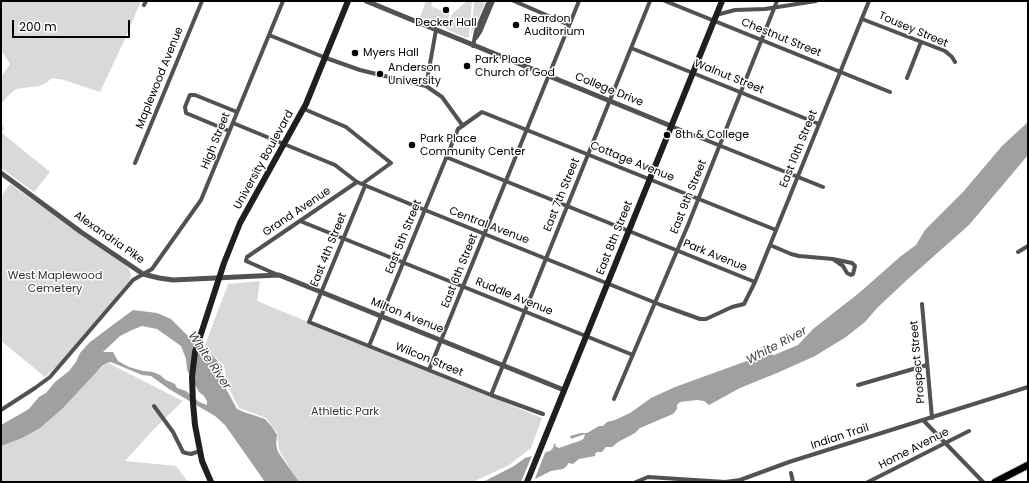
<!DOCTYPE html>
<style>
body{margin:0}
#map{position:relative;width:1029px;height:483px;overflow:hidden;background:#fff;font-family:Poppins,sans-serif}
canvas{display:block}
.frame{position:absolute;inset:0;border:2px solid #000;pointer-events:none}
.scale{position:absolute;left:12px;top:20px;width:118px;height:18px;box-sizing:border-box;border:2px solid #000;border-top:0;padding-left:5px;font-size:12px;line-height:14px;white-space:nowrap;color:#000;-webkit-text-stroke:3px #fff;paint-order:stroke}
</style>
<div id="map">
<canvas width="1029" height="483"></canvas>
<div class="frame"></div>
<div class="scale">200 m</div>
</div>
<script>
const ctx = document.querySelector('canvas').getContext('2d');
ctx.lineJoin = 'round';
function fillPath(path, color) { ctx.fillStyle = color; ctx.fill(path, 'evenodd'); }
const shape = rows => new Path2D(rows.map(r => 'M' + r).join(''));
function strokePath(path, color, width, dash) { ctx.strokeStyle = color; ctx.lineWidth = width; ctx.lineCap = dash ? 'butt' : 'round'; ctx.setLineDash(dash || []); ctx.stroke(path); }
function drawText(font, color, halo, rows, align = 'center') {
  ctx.font = font + ' Poppins,sans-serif'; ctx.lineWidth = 3; ctx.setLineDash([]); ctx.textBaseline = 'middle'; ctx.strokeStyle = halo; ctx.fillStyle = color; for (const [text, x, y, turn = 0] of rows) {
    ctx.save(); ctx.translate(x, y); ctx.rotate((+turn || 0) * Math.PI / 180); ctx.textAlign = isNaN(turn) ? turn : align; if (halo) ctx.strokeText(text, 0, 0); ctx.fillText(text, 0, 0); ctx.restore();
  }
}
fillPath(shape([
 [1,1,141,1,125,39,100,92,64,80,52,78,46,83,39,86,16,89,8,96,1,104,1,77,10,64,1,50],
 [426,1,433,1,431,6,450,14,444,28,420,19,420,17],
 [467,1,472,1,469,37,467,38,446,29,452,14],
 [475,1,485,3,471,35,474,2],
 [1,122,4,128,2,133,50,172,34,192,1,168],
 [10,184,124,264,129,269,131,275,130,280,60,363,45,377,1,341,1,196],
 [260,281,257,301,542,418,531,448,509,465,473,482,300,482,296,479,279,450,277,433,266,418,239,408,227,385,224,365,204,348,228,284],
 [108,363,183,401,154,429,125,461,176,466,188,482,1,482,1,439]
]), '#d9d9d9');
fillPath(shape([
 [1028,122,1028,155,969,225,908,279,877,308,865,322,846,337,815,356,777,373,740,388,709,405,704,401,697,400,680,402,677,405,677,409,673,414,640,428,635,433,618,442,612,447,606,447,602,452,597,452,595,454,595,456,579,459,573,464,568,463,567,466,563,469,551,471,529,482,483,482,514,466,525,458,550,451,553,448,554,444,556,444,555,446,559,448,582,440,584,438,585,434,571,439,570,436,581,433,587,433,599,426,603,426,607,422,615,420,630,413,651,398,675,387,766,354,774,355,798,345,813,329,859,293,901,256,916,245,925,230,963,192,1002,146],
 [133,310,157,313,171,319,189,337,193,338,206,351,213,356,222,366,225,387,237,409,244,412,265,419,272,427,277,435,276,444,278,452,299,482,265,482,225,425,215,416,169,389,151,376,142,375,111,362,107,363,102,366,63,408,40,428,22,438,1,446,1,425,29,409,39,397,46,393,55,382,69,371,76,362,80,353,90,342],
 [142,326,157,329,181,346,186,359,187,370,199,392,204,396,207,401,207,405,199,402,186,391,177,388,175,384,166,380,160,375,153,372,143,371,129,367,118,361,113,352,103,352,120,336,132,330]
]), '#a0a0a0');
fillPath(shape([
 [547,448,534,481,521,482,533,453]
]), '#fff');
const primary = shape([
 [995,482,1028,465]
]);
strokePath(primary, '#dbdbdb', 9);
strokePath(shape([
 [514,1,569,25],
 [665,1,890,92],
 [144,5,146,1],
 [716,15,735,10,765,9,816,1],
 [862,19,945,51,952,57,955,62],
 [269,35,326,58,360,70,426,86,442,97,463,126],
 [476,38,480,32,493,1],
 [473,46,476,31,489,1],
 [631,48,819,124],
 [907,78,921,42],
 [426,86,436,30],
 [304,109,346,127,391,163,362,184],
 [233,123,335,165,357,182,410,204,661,305,700,319,706,319,732,307,744,304,755,282,869,1],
 [671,126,823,187],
 [229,131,186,113,185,107,189,97,190,95,195,95,237,112],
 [446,157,755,282],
 [135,163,202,1],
 [365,186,309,322,491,395,543,414],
 [300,221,633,355],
 [770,245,791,254,799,256,833,259],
 [1018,252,1028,246],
 [833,259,852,263,855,266,853,274,851,275,847,273,843,266,833,259],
 [278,275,246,261,247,257,357,182],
 [922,304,932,418],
 [369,346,458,129,482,112,776,230],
 [429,370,579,1],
 [858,385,927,365],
 [491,395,650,1],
 [614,399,688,225,777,1],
 [154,406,173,432,183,452,186,453,191,454,200,451],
 [1,410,35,388,50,377,133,280,152,269,201,200,283,1],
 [924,421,983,482],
 [791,473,793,482],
 [636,482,648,477,725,482,740,480,789,462,1028,387],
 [868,482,969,431]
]), '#525252', 4);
strokePath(shape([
 [366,1,671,126],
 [1,173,81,232,143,274,159,278,173,280,279,275,564,390]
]), '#525252', 5);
strokePath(shape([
 [211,482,202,461,195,425,193,403,192,377,195,352,199,340,224,263,240,223,306,104,348,1],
 [527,482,722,1]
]), '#1f1f1f', 6);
strokePath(primary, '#000', 7);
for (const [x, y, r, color] of [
 [446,10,4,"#000"],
 [516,25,4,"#000"],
 [355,53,4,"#000"],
 [467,66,4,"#000"],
 [380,74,4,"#000"],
 [667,135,4,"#000"],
 [412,145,4,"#000"]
]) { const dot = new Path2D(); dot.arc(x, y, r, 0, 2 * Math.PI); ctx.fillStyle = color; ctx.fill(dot); strokePath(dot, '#fff', 1.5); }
drawText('11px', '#000', '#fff', [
 ["Reardon",524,19],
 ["Auditorium",524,32],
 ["Decker Hall",446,23,"center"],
 ["Myers Hall",363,53],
 ["Park Place",475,60],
 ["Church of God",475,73],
 ["Anderson",388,68],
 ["University",388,81],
 ["8th & College",675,135],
 ["Park Place",420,139],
 ["Community Center",420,152]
], 'left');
drawText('11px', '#000', '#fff', [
 ["Tousey Street",913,30,23],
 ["Chestnut Street",781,38,22],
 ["Walnut Street",729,77,22],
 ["Maplewood Avenue",160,78,-68],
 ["College Drive",609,90,22],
 ["High Street",216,141,-68],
 ["East 10th Street",799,149,-68],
 ["University Boulevard",264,160,-61],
 ["Cottage Avenue",632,162,22],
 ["East 7th Street",562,195,-68],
 ["East 9th Street",689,197,-68],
 ["Grand Avenue",297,212,-34],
 ["Central Avenue",489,226,21],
 ["East 5th Street",404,237,-68],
 ["Alexandria Pike",109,238,35],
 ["East 8th Street",615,238,-68],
 ["East 4th Street",329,250,-68],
 ["Park Avenue",715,256,22],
 ["East 6th Street",460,271,-68],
 ["Ruddle Avenue",514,297,22],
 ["Milton Avenue",407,316,22],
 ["Wilcon Street",429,360,22],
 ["Prospect Street",918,362,-95],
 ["Indian Trail",840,437,-18],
 ["Home Avenue",914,449,-27]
]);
drawText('11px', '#303030', '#fff', [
 ["West Maplewood",55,276],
 ["Cemetery",55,289],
 ["Athletic Park",345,412]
]);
drawText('italic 12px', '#414141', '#fff', [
 ["White River",777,346,-28],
 ["White River",209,361,56]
]);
</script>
